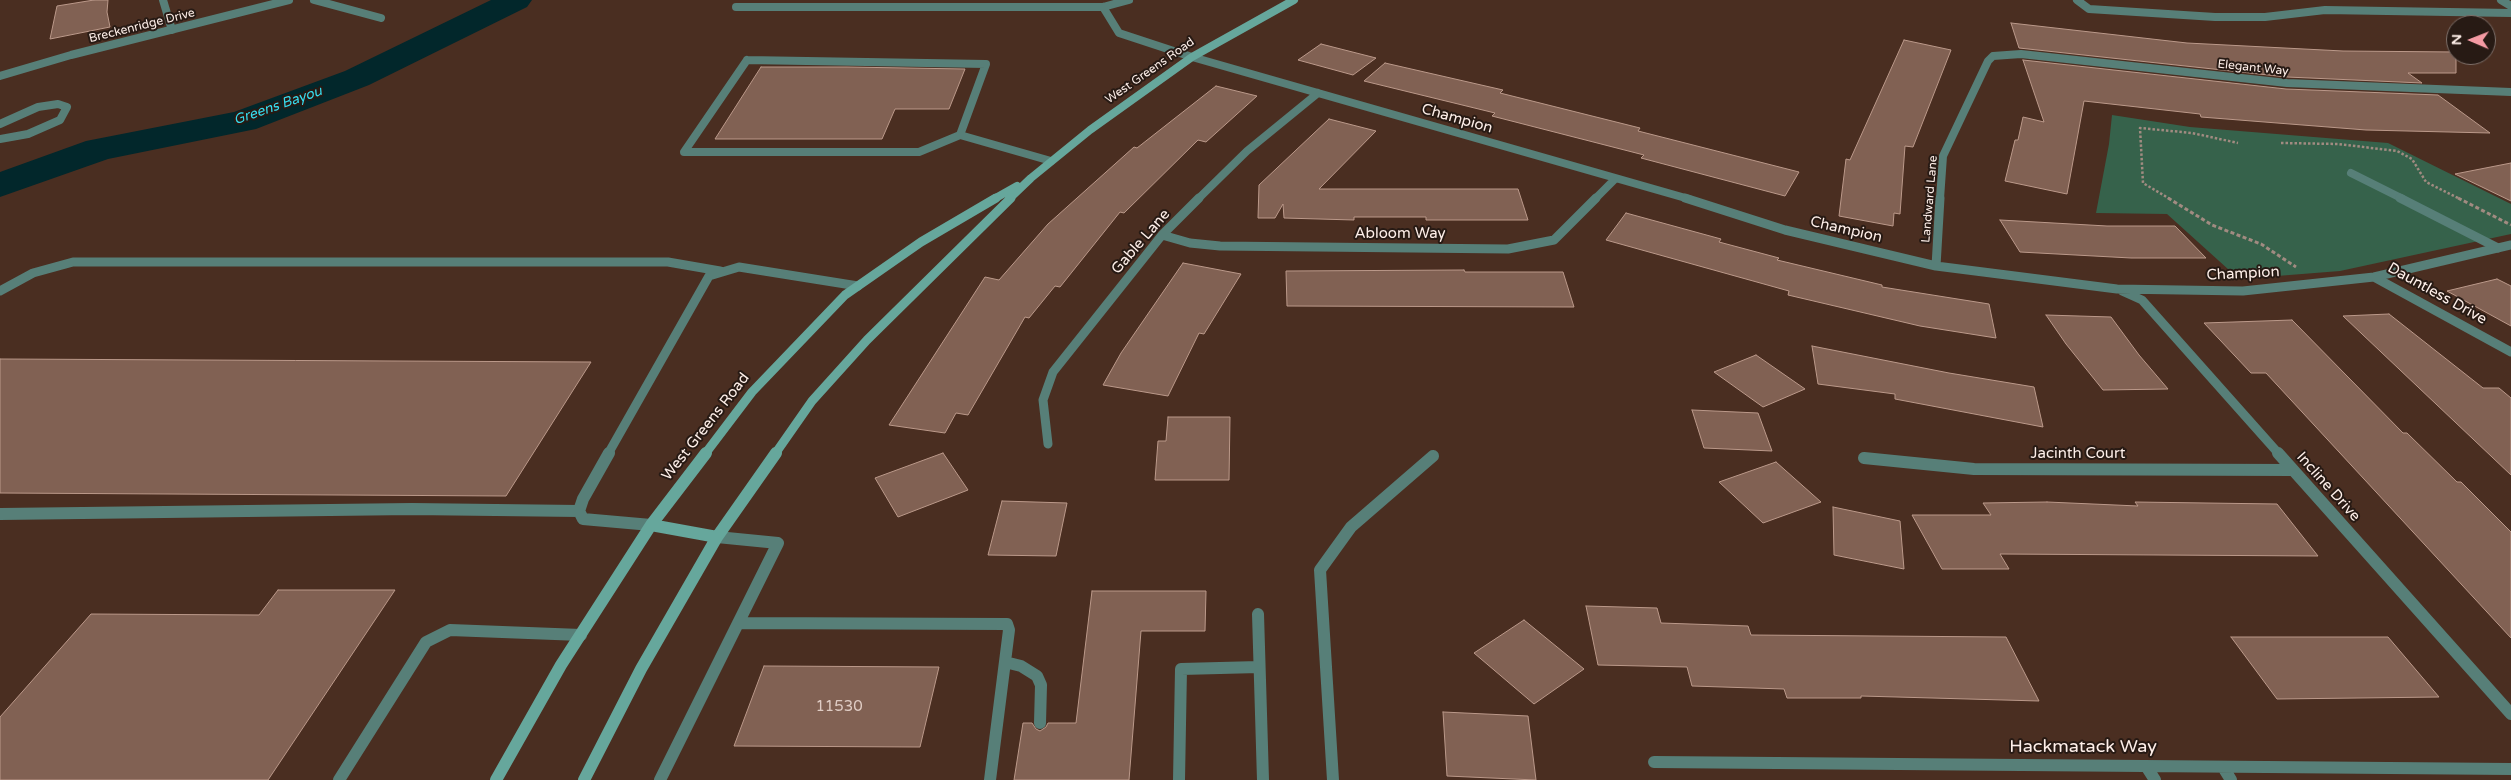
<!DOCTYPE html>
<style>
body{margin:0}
#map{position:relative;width:2511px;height:780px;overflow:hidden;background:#4a2e21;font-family:"Varela Round",sans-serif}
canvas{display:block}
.north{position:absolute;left:2446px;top:15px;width:50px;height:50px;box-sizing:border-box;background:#271a14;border:1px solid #7d6f69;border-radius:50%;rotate:271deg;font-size:14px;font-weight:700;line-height:20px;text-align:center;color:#feefe9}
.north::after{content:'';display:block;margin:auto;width:18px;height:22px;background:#f49aa3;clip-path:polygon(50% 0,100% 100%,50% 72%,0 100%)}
</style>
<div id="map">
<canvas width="2511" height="780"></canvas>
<div class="north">N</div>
</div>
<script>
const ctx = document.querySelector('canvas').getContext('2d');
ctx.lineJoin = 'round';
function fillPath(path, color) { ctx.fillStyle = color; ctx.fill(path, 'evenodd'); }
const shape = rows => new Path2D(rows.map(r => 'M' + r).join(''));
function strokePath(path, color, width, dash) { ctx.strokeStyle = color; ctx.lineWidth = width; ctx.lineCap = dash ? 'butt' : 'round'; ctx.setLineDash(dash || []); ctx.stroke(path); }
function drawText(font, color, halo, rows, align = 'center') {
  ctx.font = font + ' "Varela Round",sans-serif'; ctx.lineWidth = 4; ctx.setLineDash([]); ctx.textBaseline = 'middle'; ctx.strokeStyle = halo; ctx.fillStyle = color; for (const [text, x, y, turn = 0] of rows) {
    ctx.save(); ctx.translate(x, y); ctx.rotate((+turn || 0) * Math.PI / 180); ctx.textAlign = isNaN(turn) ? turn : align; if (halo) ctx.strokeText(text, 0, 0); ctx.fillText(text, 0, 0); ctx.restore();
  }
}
fillPath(shape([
 [2112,115,2190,127,2388,143,2511,204,2511,234,2340,271,2239,279,2167,214,2096,213,2109,144]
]), '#36624b');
fillPath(shape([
 [491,0,532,0,527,7,369,85,256,129,108,159,0,197,0,172,86,141,234,112,345,71,491,0]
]), '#02272b');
const building = shape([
 [94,0,108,0,107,12,110,27,50,39,57,6,94,0],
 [2011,23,2187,43,2343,51,2456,52,2456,73,2408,73,2422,83,2287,77,2019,48,2011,23],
 [1904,40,1951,50,1913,147,1905,146,1900,214,1894,213,1893,226,1839,216,1846,159,1850,160,1904,40],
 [1321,44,1376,58,1353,75,1298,60,1321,44],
 [2023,60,2286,89,2438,95,2490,133,2366,130,2201,117,2200,114,2084,101,2067,194,2005,181,2015,140,2018,140,2023,117,2044,122,2023,60],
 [1385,63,1503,90,1500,93,1640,128,1638,131,1799,172,1785,196,1641,158,1644,155,1492,116,1495,113,1364,81,1385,63],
 [761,67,847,67,965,69,949,109,895,109,882,139,715,139,761,67],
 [1216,86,1257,96,1206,142,1198,140,1124,213,1120,212,1060,287,1055,286,1029,318,1025,317,968,415,956,413,945,433,889,425,985,277,999,280,1048,224,1134,147,1137,148,1216,86],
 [1329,119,1376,131,1319,189,1518,189,1528,220,1426,220,1426,217,1354,217,1354,220,1284,218,1283,204,1275,218,1258,218,1259,185,1329,119],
 [2511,163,2511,201,2455,174,2511,163],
 [1626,213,1721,239,1719,242,1779,258,1777,260,1882,285,1882,287,1989,304,1996,338,1920,326,1788,295,1789,291,1606,240,1626,213],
 [2000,220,2107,226,2175,226,2206,258,2131,258,2020,252,2000,220],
 [1183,263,1241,274,1204,334,1199,333,1168,396,1103,385,1121,353,1183,263],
 [1464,270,1465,272,1563,272,1574,307,1287,306,1286,271,1464,270],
 [2497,279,2511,286,2511,326,2447,291,2497,279],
 [2389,314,2483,388,2499,388,2511,398,2511,475,2343,316,2389,314],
 [2046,315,2111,317,2139,355,2168,389,2103,390,2066,344,2046,315],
 [2292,320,2403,433,2407,433,2457,482,2461,482,2511,532,2511,638,2266,373,2251,373,2204,323,2292,320],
 [1812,346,1949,373,2034,387,2043,427,1895,399,1895,394,1818,384,1812,346],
 [1756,355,1805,389,1763,407,1714,372,1756,355],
 [0,359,591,362,506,496,0,493,0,359],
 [1692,410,1758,413,1772,451,1704,448,1692,410],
 [1168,417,1230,417,1229,480,1155,480,1158,441,1166,441,1168,417],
 [943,453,968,490,898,517,875,478,943,453],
 [1776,462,1821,502,1763,523,1719,482,1776,462],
 [1002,501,1067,503,1056,556,988,555,1002,501],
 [2047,502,2138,506,2135,502,2277,504,2318,556,2000,554,2009,569,1942,569,1912,515,1991,515,1983,503,2047,502],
 [1833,507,1900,521,1904,569,1834,555,1833,507],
 [278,590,395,590,268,780,0,780,0,717,91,614,259,615,278,590],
 [1092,591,1206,591,1205,631,1141,631,1129,780,1014,780,1023,723,1032,723,1036,729,1040,731,1046,727,1048,723,1076,723,1092,591],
 [1586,606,1657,608,1661,623,1748,626,1751,635,2006,637,2039,701,1861,696,1861,698,1787,698,1784,689,1692,686,1687,667,1598,665,1586,606],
 [1524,620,1584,669,1534,704,1474,653,1524,620],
 [2231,637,2388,637,2439,697,2277,699,2231,637],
 [764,666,939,667,920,747,734,746,764,666],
 [1443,712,1528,716,1536,780,1447,776,1443,712]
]);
fillPath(building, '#816153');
strokePath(building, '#bb998a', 1);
strokePath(shape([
 [2281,143,2338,144,2397,151,2412,159,2426,182,2460,199],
 [2170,199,2143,183,2140,128,2192,133,2238,143]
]), '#a18b81', 2.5, [2.5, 2]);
strokePath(shape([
 [2168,198,2212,225,2261,244,2296,267],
 [2458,198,2511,225]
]), '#a18b81', 3, [4, 2.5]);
strokePath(shape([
 [2077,0,2089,9,2215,17,2265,17,2325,10,2511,13],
 [2501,0,2511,6],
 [736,7,1103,7,1129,0],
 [1103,7,1119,33,1192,57],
 [747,60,986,64,960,135,919,152,684,152,747,60],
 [0,124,38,107,58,104,67,107,60,120,28,134,0,139],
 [960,135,1051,161],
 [2351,173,2403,199]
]), '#577f78', 8);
strokePath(shape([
 [2400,198,2498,248],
 [0,291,33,273,73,262,668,262,720,271],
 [608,454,709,276,739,267,858,286]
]), '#577f78', 9);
strokePath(shape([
 [609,453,583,499,579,511,583,519,651,525],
 [0,514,412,509,579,511],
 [1258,614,1263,780],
 [738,623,1007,624,1009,630,990,780],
 [1005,662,1021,666,1037,676,1041,685,1040,723],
 [339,780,426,642,450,630,581,635],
 [660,780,778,543,717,537],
 [1179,780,1181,669,1259,667],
 [1333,780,1320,570,1351,527,1433,456]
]), '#577f78', 12);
strokePath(shape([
 [163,0,172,30],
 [314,0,381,18],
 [1192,57,1689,199],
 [0,76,71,55,289,0],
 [1198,199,1247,151,1318,93],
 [1595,199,1614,180],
 [1940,199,1943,156,1988,61,1993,56,2021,54,2287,83,2511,92]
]), '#577f78', 8);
strokePath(shape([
 [1685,198,1785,230,1936,266,2117,289,2243,291,2374,277,2511,245],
 [1162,235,1190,243,1220,246,1508,249,1554,240,1596,198],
 [1936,266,1940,198],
 [2374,277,2511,352],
 [2122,291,2142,300,2279,454],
 [1048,444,1043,400,1053,372,1162,235,1199,198]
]), '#577f78', 9);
strokePath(shape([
 [2278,453,2511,714],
 [1864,458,1974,469,2293,470],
 [1654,762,2511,769],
 [2146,766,2155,780],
 [2223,767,2231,780]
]), '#577f78', 12);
strokePath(shape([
 [994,199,1017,186],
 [1009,199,1031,178,1090,130,1192,57,1294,0]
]), '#66a79c', 8);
strokePath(shape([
 [705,454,752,392,845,295,921,242,996,198],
 [775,454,812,401,867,340,1011,198]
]), '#66a79c', 9);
strokePath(shape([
 [651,525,717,537],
 [496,780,561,665,651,525,706,453],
 [584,780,641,669,717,537,776,453]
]), '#66a79c', 12);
drawText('12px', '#feefe9', '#271a14', [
 ["Breckenridge Drive",142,26,-14],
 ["Elegant Way",2253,68,6],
 ["West Greens Road",1150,71,-35],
 ["Landward Lane",1930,199,-85]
]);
drawText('italic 14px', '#36def0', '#271a14', [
 ["Greens Bayou",278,106,-19]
]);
drawText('15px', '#feefe9', '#271a14', [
 ["Champion",1457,119,16],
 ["Champion",1846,230,13],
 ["Abloom Way",1400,234],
 ["Gable Lane",1141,242,-49],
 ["Champion",2243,274,-3],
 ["Dauntless Drive",2437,294,29],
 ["West Greens Road",706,427,-52],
 ["Jacinth Court",2078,454],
 ["Incline Drive",2328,487,48]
]);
drawText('15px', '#dfccc4', null, [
 ["11530",839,707]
]);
drawText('18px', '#feefe9', '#271a14', [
 ["Hackmatack Way",2083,747]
]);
</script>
